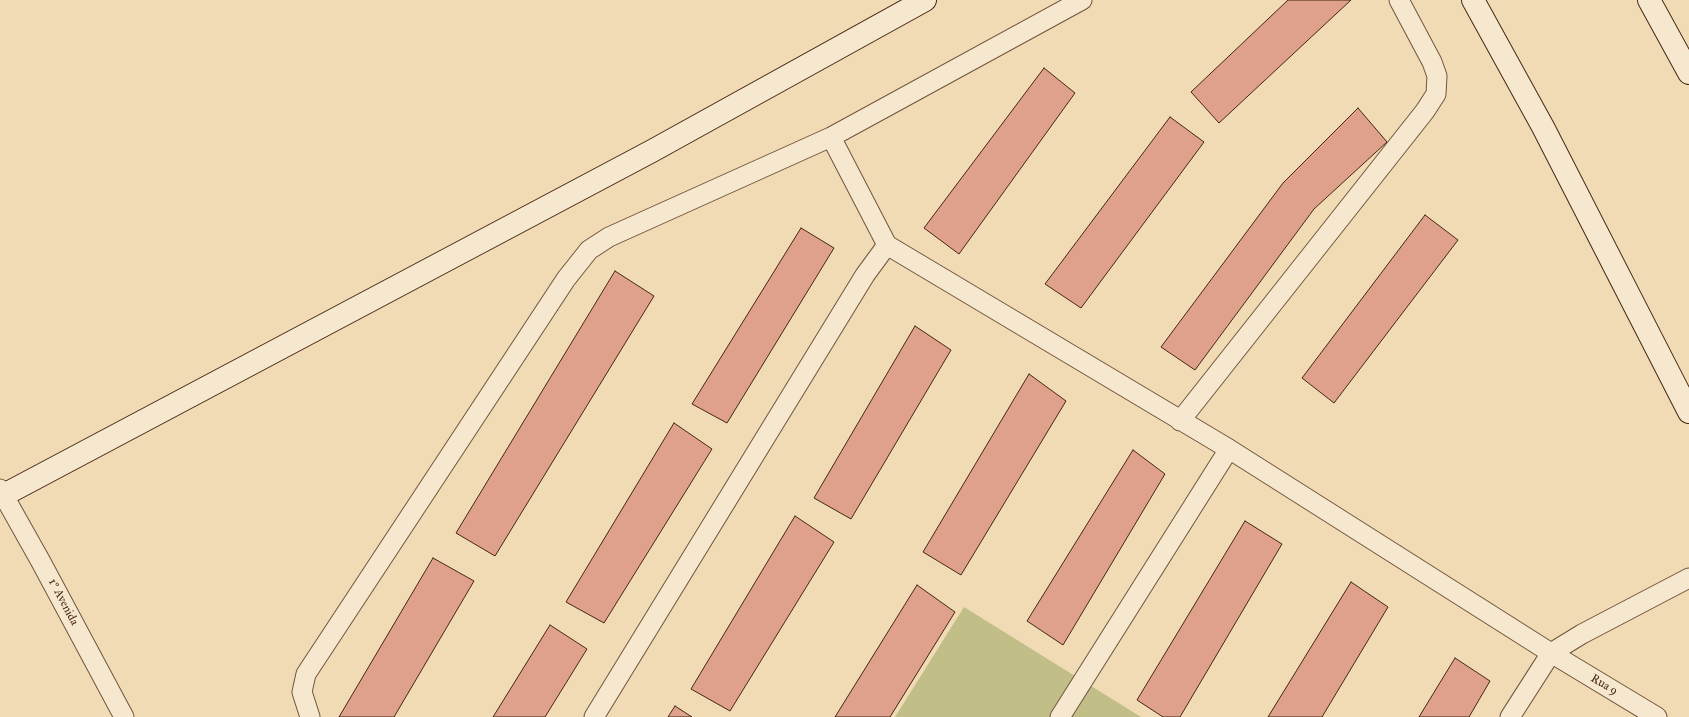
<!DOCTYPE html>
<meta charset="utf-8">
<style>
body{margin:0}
canvas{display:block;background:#f1dbb4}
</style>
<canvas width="1689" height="717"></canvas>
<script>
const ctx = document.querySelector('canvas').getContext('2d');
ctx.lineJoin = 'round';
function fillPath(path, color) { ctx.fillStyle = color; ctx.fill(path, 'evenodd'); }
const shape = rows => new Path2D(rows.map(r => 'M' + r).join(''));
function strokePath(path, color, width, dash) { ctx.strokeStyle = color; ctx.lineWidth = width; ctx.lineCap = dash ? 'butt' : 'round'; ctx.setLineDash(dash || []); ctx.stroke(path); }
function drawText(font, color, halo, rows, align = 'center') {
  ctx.font = font + ' "IM FELL Great Primer",serif'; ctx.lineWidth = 3; ctx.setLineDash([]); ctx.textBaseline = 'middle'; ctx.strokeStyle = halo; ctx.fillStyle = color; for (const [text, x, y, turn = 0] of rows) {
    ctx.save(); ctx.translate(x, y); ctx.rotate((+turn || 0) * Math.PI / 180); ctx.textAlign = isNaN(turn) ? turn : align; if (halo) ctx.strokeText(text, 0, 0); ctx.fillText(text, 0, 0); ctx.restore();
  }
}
fillPath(shape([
 [964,607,1141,717,895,717]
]), '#c1be88');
const building = shape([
 [1288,0,1351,0,1219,123,1191,92,1288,0],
 [1044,68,1075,93,959,254,924,228,1044,68],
 [1358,108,1387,142,1314,209,1195,370,1161,347,1283,183,1358,108],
 [1170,117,1204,142,1081,308,1045,284,1170,117],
 [1425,215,1458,240,1334,403,1302,378,1425,215],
 [801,228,834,248,727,423,692,404,801,228],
 [615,271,654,296,495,556,456,533,615,271],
 [915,326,951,350,851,519,814,498,915,326],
 [1029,374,1066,401,961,575,923,552,1029,374],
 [674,423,712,449,604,623,566,602,674,423],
 [1133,450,1165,474,1063,645,1027,621,1133,450],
 [795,516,834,542,730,711,691,689,795,516],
 [1245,521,1282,544,1180,717,1163,717,1137,700,1245,521],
 [433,558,474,581,394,717,339,717,433,558],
 [1351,582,1388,607,1322,717,1268,717,1351,582],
 [917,585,955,612,890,717,835,717,917,585],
 [550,625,587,649,545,717,493,717,550,625],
 [1455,658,1490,681,1469,717,1419,717,1455,658],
 [675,706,692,717,668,717,675,706]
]);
fillPath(building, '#dfa18b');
strokePath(building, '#452714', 1);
const street = shape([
 [887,245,831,137,1082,0],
 [1180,421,1425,111,1436,94,1437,76,1432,62,1399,0],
 [0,489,41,562,124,717],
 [310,717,302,692,306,674,566,279,589,250,609,237,831,137],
 [594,717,865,275,887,245,1229,449,1551,653,1657,717],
 [1060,717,1229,449],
 [1510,717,1551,653,1582,634,1689,578]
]);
const secondary = shape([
 [1473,0,1543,127,1689,412],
 [1649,0,1689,73],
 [0,497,652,151,925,0]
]);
strokePath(street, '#70543c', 21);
strokePath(secondary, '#452714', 24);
strokePath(street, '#f6e8ce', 19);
strokePath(secondary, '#f6e8ce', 22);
drawText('12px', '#452714', '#f6e8ce', [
 ["1º Avenida",63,602,62],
 ["Rua 9",1604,685,31]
]);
</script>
